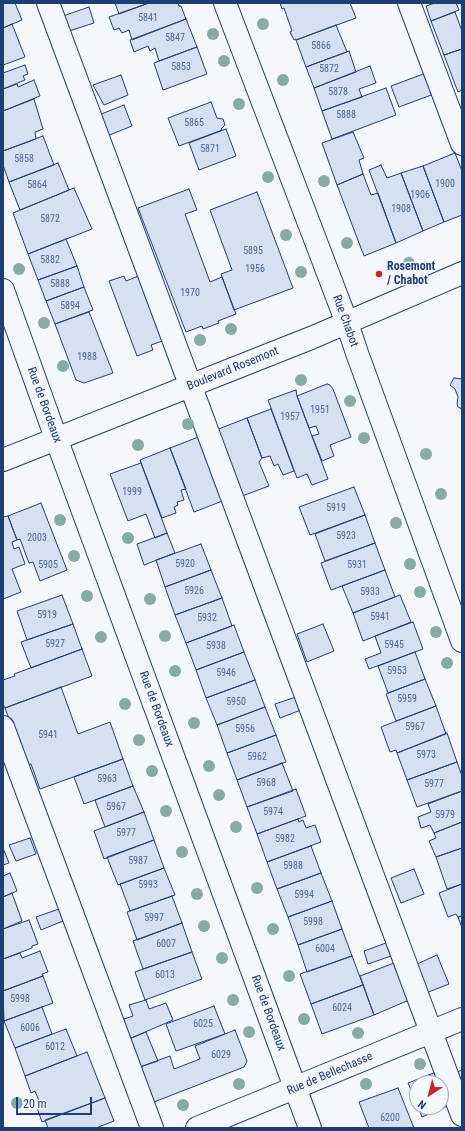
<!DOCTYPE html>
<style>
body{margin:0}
#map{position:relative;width:465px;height:1131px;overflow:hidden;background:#f4f7fb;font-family:"Roboto Condensed",sans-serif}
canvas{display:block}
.frame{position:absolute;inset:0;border:4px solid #1d3f73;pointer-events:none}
.north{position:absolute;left:409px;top:1075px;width:40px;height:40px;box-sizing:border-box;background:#f4f7fb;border:1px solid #9eadc5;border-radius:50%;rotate:216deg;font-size:11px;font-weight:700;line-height:16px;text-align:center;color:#1d3f73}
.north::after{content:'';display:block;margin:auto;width:14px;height:18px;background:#c62828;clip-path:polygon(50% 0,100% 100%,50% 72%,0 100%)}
.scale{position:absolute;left:16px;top:1097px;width:76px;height:18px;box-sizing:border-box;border:2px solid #1d3f73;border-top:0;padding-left:5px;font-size:12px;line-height:14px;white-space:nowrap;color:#1d3f73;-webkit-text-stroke:3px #f4f7fb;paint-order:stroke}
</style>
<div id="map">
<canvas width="465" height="1131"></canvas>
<div class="frame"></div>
<div class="north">N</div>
<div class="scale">20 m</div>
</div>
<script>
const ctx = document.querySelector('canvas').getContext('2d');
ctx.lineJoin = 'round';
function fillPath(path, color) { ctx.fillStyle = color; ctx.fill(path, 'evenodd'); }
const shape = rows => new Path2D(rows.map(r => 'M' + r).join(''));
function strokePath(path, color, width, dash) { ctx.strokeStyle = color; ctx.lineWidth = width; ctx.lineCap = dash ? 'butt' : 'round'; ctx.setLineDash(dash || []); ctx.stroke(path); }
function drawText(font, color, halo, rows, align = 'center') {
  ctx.font = font + ' "Roboto Condensed",sans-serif'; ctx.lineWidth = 3; ctx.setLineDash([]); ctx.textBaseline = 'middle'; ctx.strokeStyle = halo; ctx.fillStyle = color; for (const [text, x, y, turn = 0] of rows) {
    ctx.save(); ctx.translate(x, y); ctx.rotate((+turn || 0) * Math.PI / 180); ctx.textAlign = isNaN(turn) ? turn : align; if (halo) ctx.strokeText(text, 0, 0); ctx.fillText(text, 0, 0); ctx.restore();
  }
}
const building = shape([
 [3,3,15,3,22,20,3,28,3,3],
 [115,3,149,3,119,14,115,3],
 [149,3,178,3,179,6,181,6,186,19,132,40,129,30,122,33,119,28,114,30,109,17,149,3],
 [280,3,350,3,356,18,296,40,296,39,294,40,290,32,292,31,284,8,282,9,280,3],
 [435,3,456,3,459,10,431,21,426,6,435,3],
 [89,7,94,23,69,31,63,16,89,7],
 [455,12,462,31,462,49,444,55,431,21,455,12],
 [186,19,197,47,159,61,155,48,150,51,148,46,134,52,130,40,186,19],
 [12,24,25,57,3,65,3,28,12,24],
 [336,25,347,52,306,67,296,40,336,25],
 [197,47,207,74,163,90,154,63,197,47],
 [462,49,462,90,458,92,444,55,462,49],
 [349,51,356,72,314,88,306,67,349,51],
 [25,65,28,74,23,76,25,80,3,89,3,73,25,65],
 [370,66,376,83,359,89,362,97,322,111,314,88,370,66],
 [426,73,434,94,399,107,391,86,426,73],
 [121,75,128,95,104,105,93,85,121,75],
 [34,80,40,96,3,111,3,89,17,84,18,87,34,80],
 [386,88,396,115,332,139,322,111,386,88],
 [34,99,43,129,35,132,36,139,3,151,3,111,34,99],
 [211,102,217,118,223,119,225,125,221,129,222,130,179,146,168,118,211,102],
 [124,105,132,126,107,136,99,115,124,105],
 [226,129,236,156,199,170,189,143,226,129],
 [353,132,364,158,359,160,363,174,337,185,322,143,353,132],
 [43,136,54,165,9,182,3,165,3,151,43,136],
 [455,153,462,171,462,215,444,222,423,166,455,153],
 [58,163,69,190,20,210,9,182,58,163],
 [381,165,387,178,401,173,423,231,396,243,369,170,381,165],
 [423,166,444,222,423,231,401,173,423,166],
 [363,174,371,195,378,193,396,243,364,256,337,185,363,174],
 [74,188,92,229,28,254,13,213,74,188],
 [189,189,197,210,185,214,210,282,222,277,236,314,218,321,219,323,203,329,202,326,186,332,138,208,189,189],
 [257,192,293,288,234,310,221,274,232,270,210,210,257,192],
 [66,239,77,266,38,280,28,254,66,239],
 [77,266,84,287,46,301,38,280,77,266],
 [141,275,165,340,151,345,153,350,137,356,109,281,124,276,126,281,141,275],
 [84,287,93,310,55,324,46,301,84,287],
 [89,312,113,373,84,383,76,380,55,324,89,312],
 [454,378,462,379,462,409,458,407,457,404,458,397,455,389,450,385,454,378],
 [327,384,330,385,333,389,351,437,330,445,334,456,322,461,312,436,319,434,316,426,309,428,297,396,327,384],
 [296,390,297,396,328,479,312,485,307,474,297,478,268,400,296,390],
 [271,409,294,471,283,475,278,464,274,466,270,456,262,458,247,418,271,409],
 [247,418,262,458,259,462,269,486,242,496,216,430,247,418],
 [201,436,225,500,194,512,170,448,201,436],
 [170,448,186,489,181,490,184,500,177,502,178,505,174,507,176,513,162,518,140,460,170,448],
 [141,463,167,533,155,538,146,514,128,521,110,474,141,463],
 [354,487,365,515,310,535,299,507,354,487],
 [41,503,67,570,40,581,33,562,29,563,20,539,17,540,8,516,41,503],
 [365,515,375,543,325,561,315,534,365,515],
 [8,516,17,540,12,542,14,549,19,547,25,564,12,569,21,592,3,599,3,517,8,516],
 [167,533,175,553,144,565,137,544,167,533],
 [375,543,385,570,331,590,321,563,375,543],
 [201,544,211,570,165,587,156,560,201,544],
 [211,570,222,598,175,615,165,587,211,570],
 [385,570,395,597,353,613,342,586,385,570],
 [62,595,73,624,27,640,17,611,62,595],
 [400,595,411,622,363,641,353,613,400,595],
 [222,598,232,626,186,643,175,615,222,598],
 [413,622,423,649,369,669,365,659,381,653,375,636,413,622],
 [73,624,82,649,31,668,21,642,73,624],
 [323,624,334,651,307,662,297,634,323,624],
 [234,625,244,652,196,670,186,643,234,625],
 [82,649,92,676,5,708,3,704,3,680,15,676,14,674,82,649],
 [244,652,255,680,206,698,196,670,244,652],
 [415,652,425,679,388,693,378,666,415,652],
 [425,679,436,706,396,721,386,694,425,679],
 [255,680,265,707,217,725,206,698,255,680],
 [61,687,78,734,110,722,123,759,40,789,31,764,26,765,5,708,61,687],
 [296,697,301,710,280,718,275,704,296,697],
 [436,706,446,734,397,753,396,750,390,752,381,727,436,706],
 [265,707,276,735,227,753,217,725,265,707],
 [447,733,457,762,407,780,397,753,447,733],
 [276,735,286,762,237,780,227,753,276,735],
 [123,759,133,786,84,804,74,777,123,759],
 [457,762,462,776,462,791,417,807,407,780,457,762],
 [282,763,293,791,247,807,237,780,282,763],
 [133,786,144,812,105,827,95,800,133,786],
 [296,789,306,816,257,834,247,807,296,789],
 [462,791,462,822,434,833,430,825,421,828,418,817,431,812,428,804,462,791],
 [144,812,154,840,104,859,94,831,144,812],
 [298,819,299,822,303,820,306,828,315,825,321,842,267,862,257,834,298,819],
 [462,822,462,848,436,857,429,841,436,838,434,833,462,822],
 [30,838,36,854,16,861,9,845,30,838],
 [154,840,164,868,118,885,107,857,154,840],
 [311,846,321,873,277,889,267,862,311,846],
 [3,848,9,863,3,865,3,848],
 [462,848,462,884,447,889,436,857,462,848],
 [164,868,175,895,130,911,120,884,164,868],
 [414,869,424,894,401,903,391,878,414,869],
 [10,873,17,891,3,897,3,876,10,873],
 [321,873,332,901,288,917,277,889,321,873],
 [462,884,462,916,458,917,456,914,448,917,439,893,462,884],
 [12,893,22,921,3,929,3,897,12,893],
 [172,896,182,923,137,940,127,912,172,896],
 [332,901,342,929,298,945,288,917,332,901],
 [59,909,63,921,41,930,36,917,59,909],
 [462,916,462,928,458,917,462,916],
 [29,920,38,944,32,946,32,948,3,959,3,929,29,920],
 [182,923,192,952,143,969,133,941,182,923],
 [342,929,352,956,307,972,298,945,342,929],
 [386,943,391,956,368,964,364,951,386,943],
 [40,951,48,972,42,974,43,976,3,991,3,959,20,953,22,958,40,951],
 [192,952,202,979,145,1000,135,972,192,952],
 [437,955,449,984,426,993,415,965,437,955],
 [352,956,363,985,311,1004,300,974,352,956],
 [394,963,409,1000,374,1015,360,976,394,963],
 [43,976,53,1003,4,1021,3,991,43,976],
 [363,985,374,1015,322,1034,311,1004,363,985],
 [146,1000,149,1009,166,1003,173,1020,129,1039,121,1020,133,1016,129,1005,146,1000],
 [214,1006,225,1034,176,1051,166,1024,214,1006],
 [42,1007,52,1034,15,1048,4,1021,42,1007],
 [66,1029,77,1056,25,1076,15,1048,66,1029],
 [235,1030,247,1061,244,1067,154,1102,140,1067,170,1056,174,1069,200,1059,195,1046,235,1030],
 [146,1032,158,1061,140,1067,129,1039,146,1032],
 [87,1052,105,1098,42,1122,37,1108,41,1106,35,1091,31,1093,25,1076,87,1052],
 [462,1070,462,1091,455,1073,462,1070],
 [436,1072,441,1083,417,1083,417,1104,408,1083,436,1072],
 [441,1083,450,1105,422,1117,418,1107,441,1107,441,1083],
 [398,1088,414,1128,369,1128,359,1102,398,1088],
 [105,1098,114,1121,96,1128,48,1128,45,1120,105,1098]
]);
fillPath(building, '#d5e0f0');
strokePath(building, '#1d3f73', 1);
const minor = shape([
 [48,3,462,1115],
 [225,3,347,323,357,353,462,641],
 [409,3,462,144],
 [3,290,56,438,310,1128],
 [3,727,152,1128],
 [197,1128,462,1019]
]);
const major = shape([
 [3,460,311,338,462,273]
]);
strokePath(minor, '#1d3f73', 24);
strokePath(major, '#1d3f73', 24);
strokePath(minor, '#f4f7fb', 22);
strokePath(major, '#f4f7fb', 22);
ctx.fillStyle = '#86aba6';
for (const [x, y] of [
 [263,24],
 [213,34],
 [224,61],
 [283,80],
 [239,104],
 [268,177],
 [324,181],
 [286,235],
 [347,243],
 [409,263],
 [19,269],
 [301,272],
 [44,323],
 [231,329],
 [200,340],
 [63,366],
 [301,380],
 [350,401],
 [188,424],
 [364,438],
 [138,445],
 [426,454],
 [441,494],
 [60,520],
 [396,523],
 [128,538],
 [74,556],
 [410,564],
 [420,592],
 [87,596],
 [150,599],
 [436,632],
 [165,636],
 [101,637],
 [447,663],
 [175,671],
 [125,704],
 [194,723],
 [139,740],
 [209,766],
 [152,771],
 [219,795],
 [166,811],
 [236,827],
 [182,852],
 [257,888],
 [197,894],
 [204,926],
 [273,929],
 [222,958],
 [289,976],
 [233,1000],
 [304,1019],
 [249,1032],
 [358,1033],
 [420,1064],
 [239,1084],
 [366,1084],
 [17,1103],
 [183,1105]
]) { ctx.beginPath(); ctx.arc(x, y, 6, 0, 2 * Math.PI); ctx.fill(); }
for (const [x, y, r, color] of [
 [379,274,4,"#c62828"]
]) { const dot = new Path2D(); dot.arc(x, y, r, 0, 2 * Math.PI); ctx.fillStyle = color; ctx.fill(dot); strokePath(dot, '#f4f7fb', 1.5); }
drawText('10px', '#4b6792', null, [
 ["5841",148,18],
 ["5847",175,38],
 ["5866",321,46],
 ["5853",181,67],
 ["5872",329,69],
 ["5878",338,92],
 ["5888",346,115],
 ["5865",194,123],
 ["5871",210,149],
 ["5858",24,159],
 ["1900",445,184],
 ["5864",37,185],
 ["1906",420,195],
 ["1908",401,209],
 ["5872",50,219],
 ["5895",253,251],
 ["5882",50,260],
 ["1956",255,269],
 ["5888",60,284],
 ["1970",190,293],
 ["5894",70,306],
 ["1988",87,357],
 ["1951",320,410],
 ["1957",290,417],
 ["1999",132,492],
 ["5919",336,508],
 ["5923",346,536],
 ["2003",37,538],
 ["5920",185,564],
 ["5905",48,565],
 ["5931",357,565],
 ["5926",194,591],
 ["5933",370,592],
 ["5919",47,615],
 ["5941",380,617],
 ["5932",207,618],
 ["5927",55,644],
 ["5945",394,645],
 ["5938",216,646],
 ["5953",397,671],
 ["5946",226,673],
 ["5959",407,699],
 ["5950",236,702],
 ["5967",415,727],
 ["5956",245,729],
 ["5941",48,735],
 ["5973",426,755],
 ["5962",257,757],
 ["5963",107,779],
 ["5968",266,783],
 ["5977",434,784],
 ["5967",116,807],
 ["5974",273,812],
 ["5979",445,815],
 ["5977",126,833],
 ["5982",285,839],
 ["5987",138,861],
 ["5988",293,866],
 ["5993",148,885],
 ["5994",304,895],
 ["5997",154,918],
 ["5998",313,922],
 ["6007",166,944],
 ["6004",325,949],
 ["6013",165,975],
 ["5998",20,999],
 ["6024",342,1008],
 ["6025",203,1024],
 ["6006",30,1028],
 ["6012",55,1047],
 ["6029",221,1055],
 ["6200",390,1118]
]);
drawText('bold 12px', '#1d3f73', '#f4f7fb', [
 ["Rosemont",387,267],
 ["/ Chabot",387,281]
], 'left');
drawText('12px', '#1d3f73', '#f4f7fb', [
 ["Rue Chabot",345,321,70],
 ["Boulevard Rosemont",233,369,-22],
 ["Rue de Bordeaux",44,405,70],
 ["Rue de Bordeaux",156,709,70],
 ["Rue de Bordeaux",268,1013,70],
 ["Rue de Bellechasse",330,1074,-23]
]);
</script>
